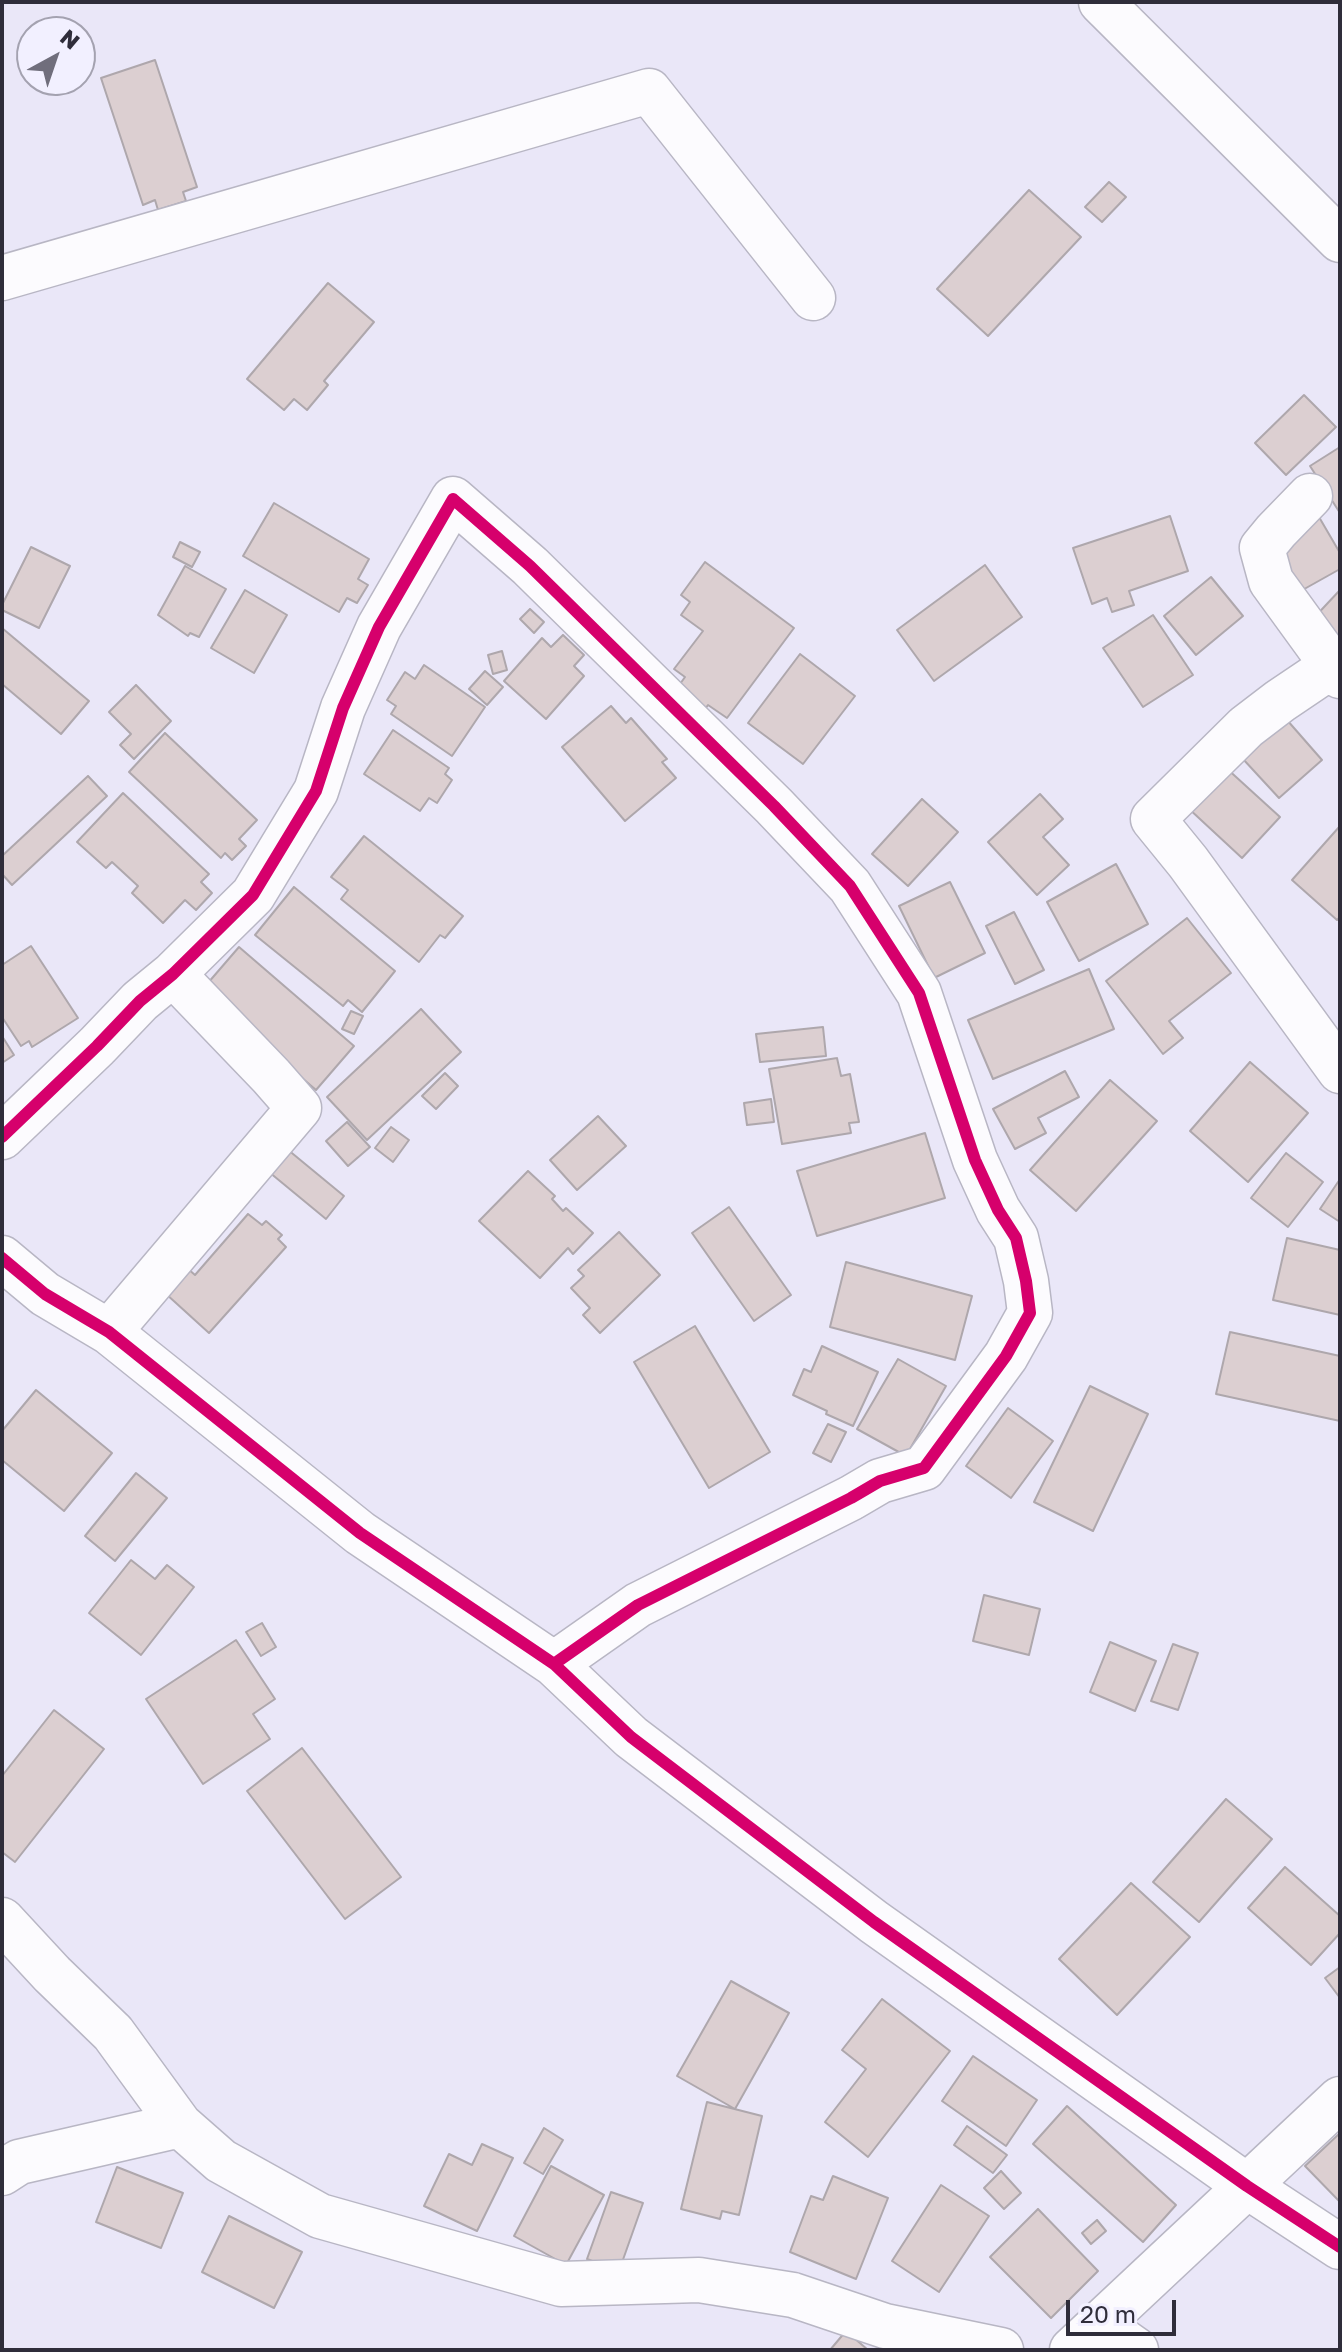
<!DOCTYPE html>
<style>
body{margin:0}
#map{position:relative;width:1342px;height:2352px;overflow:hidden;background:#eae7f8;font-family:"Golos Text",sans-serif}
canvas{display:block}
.frame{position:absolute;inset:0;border:4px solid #2f2d3a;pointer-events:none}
.north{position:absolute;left:16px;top:16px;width:80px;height:80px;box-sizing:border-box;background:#f2f0ff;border:2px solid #a4a2b0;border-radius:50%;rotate:40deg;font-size:22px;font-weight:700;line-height:32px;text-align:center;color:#2f2d3a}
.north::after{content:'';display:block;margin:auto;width:28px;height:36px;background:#706e7c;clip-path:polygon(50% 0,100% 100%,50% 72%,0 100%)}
.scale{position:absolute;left:1066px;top:2300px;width:110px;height:36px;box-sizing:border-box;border:4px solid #2f2d3a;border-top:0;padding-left:10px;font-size:24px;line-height:28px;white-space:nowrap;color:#2f2d3a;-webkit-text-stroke:6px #f2f0ff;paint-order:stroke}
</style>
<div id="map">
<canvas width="1342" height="2352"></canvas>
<div class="frame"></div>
<div class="north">N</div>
<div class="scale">20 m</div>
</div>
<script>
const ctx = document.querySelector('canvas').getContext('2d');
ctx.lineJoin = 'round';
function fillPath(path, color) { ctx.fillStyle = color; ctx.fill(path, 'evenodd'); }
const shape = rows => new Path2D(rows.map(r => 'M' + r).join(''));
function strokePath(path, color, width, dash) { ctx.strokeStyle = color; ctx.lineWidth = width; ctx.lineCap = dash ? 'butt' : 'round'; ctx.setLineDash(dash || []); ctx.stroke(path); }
const building = shape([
 [155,60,197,187,183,192,186,201,158,210,155,200,143,205,101,78,155,60],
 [1109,182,1126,197,1102,222,1085,207,1109,182],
 [1029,190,1081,237,988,336,937,289,1029,190],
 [328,283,374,322,324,381,328,385,307,410,294,399,284,410,247,379,328,283],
 [1304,395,1336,427,1286,475,1255,443,1304,395],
 [1340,447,1340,513,1310,466,1340,447],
 [274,503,369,559,358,579,368,585,357,603,347,598,339,612,243,556,274,503],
 [1170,516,1188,571,1129,591,1134,605,1112,612,1107,598,1092,604,1073,548,1170,516],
 [1319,517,1340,553,1340,569,1290,597,1263,548,1319,517],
 [180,542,200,552,192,567,173,557,180,542],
 [31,547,70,566,39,628,2,610,2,605,31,547],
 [705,562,794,628,727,718,708,705,703,712,675,691,685,677,674,669,703,631,681,615,690,602,681,595,705,562],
 [985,565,1022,617,934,681,897,630,985,565],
 [185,566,226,589,199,637,190,633,188,636,158,615,185,566],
 [1211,577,1243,616,1196,655,1164,616,1211,577],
 [245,590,287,615,254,673,211,648,245,590],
 [1340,590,1340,649,1310,622,1340,590],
 [530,609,544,622,534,633,520,619,530,609],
 [1153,615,1193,675,1143,707,1103,648,1153,615],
 [2,628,89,701,61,734,2,684,2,628],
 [563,635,584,655,574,666,584,676,546,719,504,681,542,638,551,647,563,635],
 [502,651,507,670,493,674,488,655,502,651],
 [800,654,855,696,803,764,748,723,800,654],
 [424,665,485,707,452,756,391,714,396,706,387,700,405,672,415,679,424,665],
 [485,671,503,687,487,705,469,689,485,671],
 [136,685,171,721,134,759,120,745,131,734,109,712,136,685],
 [611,706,626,723,631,718,667,759,662,762,676,778,625,821,562,747,611,706],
 [1287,720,1322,760,1279,798,1243,759,1287,720],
 [393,730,449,768,445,774,452,780,437,803,429,798,420,811,364,774,393,730],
 [165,733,257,820,239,839,246,846,232,860,225,853,221,858,129,772,165,733],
 [1224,766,1280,817,1242,858,1187,807,1224,766],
 [88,776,107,796,12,885,2,874,2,856,88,776],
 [123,793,209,874,201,882,212,893,196,910,185,900,163,923,132,893,138,886,112,862,106,868,77,842,123,793],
 [1040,794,1063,819,1043,837,1069,865,1037,895,988,842,1040,794],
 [922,799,958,832,908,886,872,854,922,799],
 [1340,826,1340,917,1337,920,1292,880,1340,826],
 [364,836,463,916,445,938,440,935,419,962,341,899,348,890,331,877,364,836],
 [1116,864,1148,924,1079,961,1047,902,1116,864],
 [950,882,985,953,934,978,899,906,950,882],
 [294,887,395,971,362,1012,348,1000,343,1006,255,935,294,887],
 [1014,912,1044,970,1015,984,986,926,1014,912],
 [1187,918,1231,973,1169,1021,1183,1038,1163,1054,1106,981,1187,918],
 [31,946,78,1018,32,1047,29,1041,21,1046,2,1017,2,965,31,946],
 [239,947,354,1046,316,1090,201,991,239,947],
 [1089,969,1114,1029,993,1079,968,1020,1089,969],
 [421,1009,461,1052,367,1140,327,1097,421,1009],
 [351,1011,363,1016,354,1034,342,1029,351,1011],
 [823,1027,826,1056,760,1062,756,1034,823,1027],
 [2,1036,14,1055,2,1063,2,1036],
 [837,1058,841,1076,850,1074,859,1122,849,1123,851,1133,782,1144,769,1069,837,1058],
 [1250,1062,1308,1113,1248,1182,1190,1131,1250,1062],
 [1065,1071,1079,1097,1038,1118,1046,1133,1015,1149,993,1109,1065,1071],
 [445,1073,458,1086,436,1109,422,1096,445,1073],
 [1110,1080,1157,1121,1076,1211,1030,1170,1110,1080],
 [771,1099,774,1122,747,1125,744,1103,771,1099],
 [598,1116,626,1146,577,1190,550,1160,598,1116],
 [347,1122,370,1147,348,1166,326,1141,347,1122],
 [391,1127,409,1140,393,1162,375,1148,391,1127],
 [925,1133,945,1198,817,1236,797,1171,925,1133],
 [287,1149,344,1196,326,1219,269,1172,287,1149],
 [1286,1153,1323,1182,1288,1227,1251,1198,1286,1153],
 [528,1171,555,1196,552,1199,563,1211,566,1208,593,1233,573,1254,568,1248,540,1278,479,1221,528,1171],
 [1340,1179,1340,1222,1320,1209,1340,1179],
 [729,1207,791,1295,754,1321,692,1233,729,1207],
 [248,1214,262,1225,266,1221,282,1235,278,1239,286,1247,209,1333,165,1293,187,1268,195,1275,248,1214],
 [619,1232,660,1275,600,1333,583,1315,590,1308,571,1288,584,1276,578,1270,619,1232],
 [1287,1238,1340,1250,1340,1315,1273,1300,1287,1238],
 [846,1262,972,1296,955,1360,830,1327,846,1262],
 [695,1326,770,1452,709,1488,634,1362,695,1326],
 [1230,1332,1340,1356,1340,1421,1216,1394,1230,1332],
 [822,1346,878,1372,853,1426,826,1414,827,1411,793,1395,804,1369,811,1372,822,1346],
 [898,1359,946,1386,906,1456,857,1429,898,1359],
 [1090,1386,1148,1414,1093,1531,1034,1502,1090,1386],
 [36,1390,112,1453,64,1511,2,1460,2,1431,36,1390],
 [1008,1408,1053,1441,1011,1498,966,1466,1008,1408],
 [828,1424,846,1432,831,1462,813,1453,828,1424],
 [136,1473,167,1498,115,1561,85,1536,136,1473],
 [131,1560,155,1579,167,1565,194,1587,141,1655,89,1613,131,1560],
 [984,1595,1040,1609,1029,1655,973,1641,984,1595],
 [262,1623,276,1647,261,1656,246,1632,262,1623],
 [236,1640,275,1699,253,1714,270,1739,203,1784,146,1699,236,1640],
 [1110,1642,1156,1661,1135,1711,1090,1692,1110,1642],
 [1173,1644,1198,1653,1178,1710,1151,1701,1173,1644],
 [54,1710,104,1749,15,1862,2,1852,2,1776,54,1710],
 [302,1748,401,1877,345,1919,247,1791,302,1748],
 [1226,1799,1272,1839,1199,1922,1153,1882,1226,1799],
 [1285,1867,1340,1916,1340,1933,1311,1965,1248,1908,1285,1867],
 [1131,1883,1190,1937,1117,2015,1059,1959,1131,1883],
 [1340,1967,1340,1998,1325,1978,1340,1967],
 [731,1981,789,2013,735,2109,677,2076,731,1981],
 [882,1999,950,2051,868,2157,825,2122,866,2069,842,2050,882,1999],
 [973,2056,1037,2100,1006,2146,942,2101,973,2056],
 [707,2102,762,2116,739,2215,722,2211,720,2219,681,2209,707,2102],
 [1067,2106,1176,2205,1143,2242,1033,2144,1067,2106],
 [967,2126,1007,2155,993,2173,954,2145,967,2126],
 [544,2128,563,2140,543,2174,524,2163,544,2128],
 [1340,2133,1340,2202,1305,2166,1340,2133],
 [482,2144,513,2158,477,2231,424,2206,449,2154,472,2165,482,2144],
 [551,2166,604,2195,566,2265,514,2236,551,2166],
 [117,2167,183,2193,161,2248,96,2222,117,2167],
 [1001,2171,1021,2193,1004,2209,984,2188,1001,2171],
 [833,2176,888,2198,856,2279,790,2252,811,2196,823,2200,833,2176],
 [941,2185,989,2216,939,2292,892,2261,941,2185],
 [611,2192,643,2203,619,2271,587,2259,611,2192],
 [1038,2209,1098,2271,1051,2318,990,2257,1038,2209],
 [229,2216,302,2252,274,2308,202,2272,229,2216],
 [1097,2220,1106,2231,1091,2244,1082,2233,1097,2220],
 [846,2331,868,2350,830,2350,846,2331]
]);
fillPath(building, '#dccfd1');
strokePath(building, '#aea7ac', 2);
const minor = shape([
 [1101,2,1340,240],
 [2,278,649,91,813,298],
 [1310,496,1276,531,1262,548,1271,581,1340,676],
 [1332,666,1280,701,1246,727,1153,819,1188,862,1340,1071],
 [2,1137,97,1046,140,1001,173,974,253,895,316,791,343,708,379,627,453,499,530,566,774,806,850,886,919,993,975,1160,998,1210,1016,1238,1026,1281,1030,1313,1006,1356,924,1468,880,1481,851,1498,638,1605,554,1664],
 [2,1258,45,1294,109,1332,360,1533,554,1664,631,1737,874,1922,1247,2186,1340,2247],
 [109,1332,299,1108,271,1076,173,974],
 [2,1920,52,1974,113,2033,180,2125,221,2161,320,2216,561,2284,699,2280,793,2295,885,2326,1001,2350],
 [2,2173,19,2162,180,2125],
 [1099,2324,1136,2350],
 [1072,2350,1340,2099]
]);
strokePath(minor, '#b8b6c4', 47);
strokePath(minor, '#fcfbfe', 44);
strokePath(shape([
 [2,1137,97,1046,140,1001,173,974,253,895,316,791,343,708,379,627,453,499,530,566,774,806,850,886,919,993,975,1160,998,1210,1016,1238,1026,1281,1030,1313,1006,1356,924,1468,880,1481,851,1498,638,1605,554,1664],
 [2,1258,45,1294,109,1332,360,1533,554,1664,631,1737,874,1922,1247,2186,1340,2247]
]), '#d6006c', 12);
</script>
